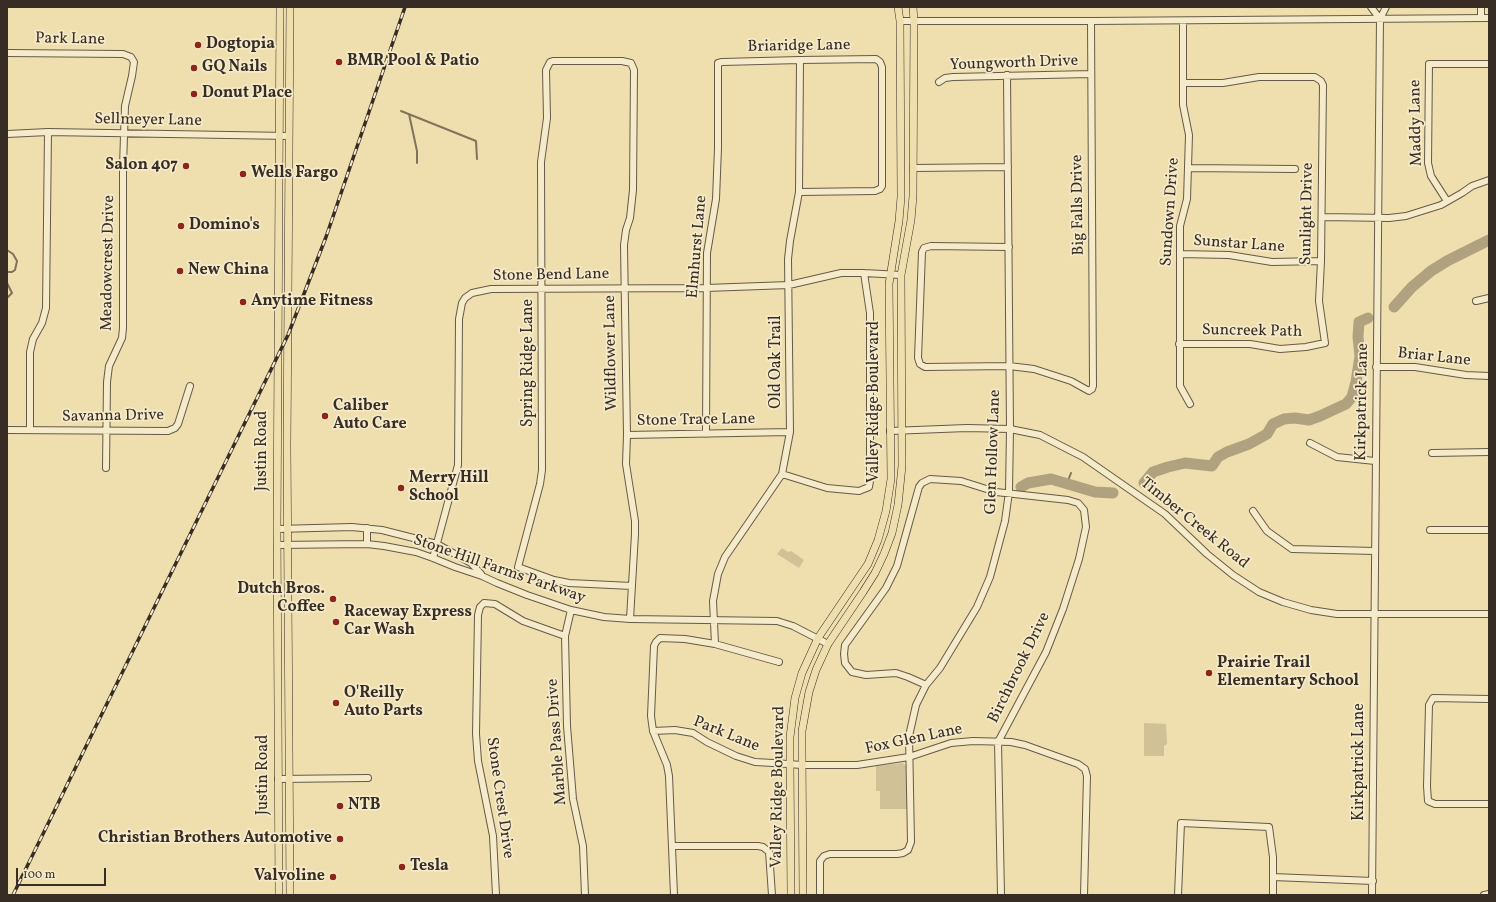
<!DOCTYPE html>
<style>
body{margin:0}
#map{position:relative;width:1496px;height:902px;overflow:hidden;background:#efdfae;font-family:Vollkorn,serif}
canvas{display:block}
.frame{position:absolute;inset:0;border:8px solid #382d25;pointer-events:none}
.scale{position:absolute;left:16px;top:868px;width:90px;height:18px;box-sizing:border-box;border:2px solid #382d25;border-top:0;padding-left:5px;font-size:12px;line-height:14px;white-space:nowrap;color:#382d25;-webkit-text-stroke:3px #f5eaca;paint-order:stroke}
</style>
<div id="map">
<canvas width="1496" height="902"></canvas>
<div class="frame"></div>
<div class="scale">100 m</div>
</div>
<script>
const ctx = document.querySelector('canvas').getContext('2d');
ctx.lineJoin = 'round';
function fillPath(path, color) { ctx.fillStyle = color; ctx.fill(path, 'evenodd'); }
const shape = rows => new Path2D(rows.map(r => 'M' + r).join(''));
function strokePath(path, color, width, dash) { ctx.strokeStyle = color; ctx.lineWidth = width; ctx.lineCap = dash ? 'butt' : 'round'; ctx.setLineDash(dash || []); ctx.stroke(path); }
function drawText(font, color, halo, rows, align = 'center') {
  ctx.font = font + ' Vollkorn,serif'; ctx.lineWidth = 3.5; ctx.setLineDash([]); ctx.textBaseline = 'middle'; ctx.strokeStyle = halo; ctx.fillStyle = color; for (const [text, x, y, turn = 0] of rows) {
    ctx.save(); ctx.translate(x, y); ctx.rotate((+turn || 0) * Math.PI / 180); ctx.textAlign = isNaN(turn) ? turn : align; if (halo) ctx.strokeText(text, 0, 0); ctx.fillText(text, 0, 0); ctx.restore();
  }
}
fillPath(shape([
 [782,548,788,552,791,551,804,560,799,568,777,554],
 [1144,723,1166,724,1167,744,1164,746,1164,756,1144,756],
 [903,763,907,767,907,809,880,809,880,791,876,791,876,766]
]), '#d0c197');
strokePath(shape([
 [401,111,476,141,477,159],
 [409,114,417,151,417,163],
 [7,250,13,254,17,261,15,270,12,272,7,272],
 [7,283,12,293,7,298],
 [1067,483,1071,473]
]), '#81735b', 2);
strokePath(shape([
 [1394,307,1412,287,1431,271,1447,261,1489,240],
 [1144,483,1153,472,1168,467,1185,463,1212,466,1218,457,1227,452,1249,444,1267,434,1273,424,1284,419,1295,418,1309,420,1320,416,1346,404,1352,397,1356,382,1360,356,1358,337,1359,322,1368,318],
 [1021,487,1028,483,1051,479,1095,492,1113,493]
]), '#b1a27f', 11);
const minor = shape([
 [1371,7,1380,19],
 [1481,7,1481,18],
 [900,21,1091,21,1489,18],
 [1183,21,1183,105,1189,135,1187,199,1180,226,1180,386,1190,404],
 [7,53,123,54,131,57,134,62,132,76,125,106,123,166,123,328,122,338,109,366,107,382,106,468],
 [939,82,945,78,953,77,1090,74],
 [7,134,48,132,289,136],
 [913,168,1008,167],
 [1188,168,1295,169],
 [1447,201,1431,176,1428,163,1429,64,1489,64],
 [1322,217,1389,218,1406,216,1441,205,1462,193,1472,186,1489,180],
 [1009,247,931,246,924,248,922,252,918,358,920,364,925,367,1009,366,1034,369,1071,381,1089,391,1092,389,1093,386,1091,21],
 [1180,254,1229,255,1272,262,1321,261],
 [1476,301,1489,298],
 [1179,344,1250,344,1280,349,1306,347,1325,343,1319,301,1321,261,1323,85,1321,81,1315,77,1259,77,1223,83,1183,83],
 [1376,367,1415,367,1466,375,1489,376],
 [7,430,168,431,175,428,178,424,190,386],
 [30,430,30,352,33,339,42,323,46,308,48,132],
 [890,431,967,428,1010,429,1040,435,1083,457,1165,514,1207,554,1233,575,1259,592,1283,602,1311,610,1337,614,1489,614],
 [706,434,707,253,716,199,718,148,718,63,722,62,800,60,876,59,880,62,882,67,882,186,880,189,875,191,799,192],
 [627,435,790,432],
 [1310,443,1337,457,1375,461],
 [1432,453,1489,452],
 [782,474,827,488,859,491,869,487,870,481,870,313,864,273],
 [1253,511,1267,531,1292,549,1375,551],
 [367,528,367,544],
 [277,529,352,527,382,530,437,544,471,563,481,574],
 [1430,530,1489,530],
 [277,545,367,544,384,546,416,552,433,558,455,567,482,576,497,583,527,595,571,610,604,617,630,619,777,621,793,626,828,644],
 [433,558,458,465,459,319,462,303,465,298,472,293,491,289,706,288,789,285,841,273,864,273,901,275],
 [571,610,565,636,567,726,573,799,583,846,585,895],
 [630,619,635,534,635,521,626,464,627,435,624,245,626,230,630,218,633,190,634,70,631,63,622,61,553,61,550,62,546,70,547,118,541,162,542,470,540,484,518,567,554,580,569,583,632,586],
 [715,644,713,601,718,574,725,557,782,474,790,432,788,259,790,241,799,192,800,60],
 [926,685,908,677,896,673,866,675,852,672,845,663,844,654,845,645,886,588,897,566,919,487,922,483,930,479,961,481,996,492,1068,500,1078,503,1084,510,1086,527,1079,559,1063,609,1046,652,998,742,1001,895],
 [1489,699,1433,698,1429,705,1427,786,1428,801,1435,804,1489,804],
 [653,731,675,730,693,733,707,742,736,756,755,762,773,763,802,765,857,765,909,757,951,743,973,741,1011,742,1025,745,1078,764,1085,769,1087,776,1084,895],
 [278,779,368,778],
 [672,846,758,846,763,847,769,852,772,895],
 [1273,877,1373,881],
 [496,895,493,836,478,761,476,734,478,615,480,607,484,603,495,604,523,621,565,636],
 [674,895,669,776,667,765,653,731,651,716,654,646,656,642,660,638,685,639,715,644,779,662],
 [820,895,820,861,824,856,830,854,897,854,903,853,908,850,911,842,909,736,916,705,926,685,940,668,977,607,990,577,1005,521,1009,492,1010,429,1007,75],
 [1178,895,1181,823,1269,827,1273,857,1273,895],
 [1372,895,1380,19,1386,7],
 [1484,895,1489,894]
]);
const major = shape([
 [279,895,277,529,280,7],
 [290,895,287,445,290,7],
 [791,895,790,764,790,737,795,698,802,673,818,638,868,564,878,540,886,511,891,479,889,284,899,221,901,197,900,21,898,7],
 [803,895,802,749,802,731,809,692,816,670,828,644,863,592,875,573,884,554,892,533,898,505,902,466,901,275,911,220,913,196,914,21,913,7]
]);
strokePath(minor, '#665a47', 8);
strokePath(major, '#382d25', 8);
strokePath(minor, '#f5eaca', 6);
strokePath(major, '#efdfae', 7);
const rail = shape([
 [13,895,288,335,326,237,405,7]
]);
strokePath(rail, '#382d25', 3.5);
strokePath(rail, '#f5eaca', 2, [6]);
for (const [x, y, r, color] of [
 [198,45,4,"#8f2418"],
 [339,62,4,"#8f2418"],
 [194,68,4,"#8f2418"],
 [194,94,4,"#8f2418"],
 [186,166,4,"#8f2418"],
 [243,174,4,"#8f2418"],
 [181,226,4,"#8f2418"],
 [180,271,4,"#8f2418"],
 [243,302,4,"#8f2418"],
 [325,416,4,"#8f2418"],
 [401,488,4,"#8f2418"],
 [333,599,4,"#8f2418"],
 [336,622,4,"#8f2418"],
 [1209,673,4,"#8f2418"],
 [336,703,4,"#8f2418"],
 [340,806,4,"#8f2418"],
 [340,839,4,"#8f2418"],
 [402,867,4,"#8f2418"],
 [333,877,4,"#8f2418"]
]) { const dot = new Path2D(); dot.arc(x, y, r, 0, 2 * Math.PI); ctx.fillStyle = color; ctx.fill(dot); strokePath(dot, '#f5eaca', 1.5); }
drawText('16px', '#382d25', '#f5eaca', [
 ["Park Lane",70,40,1],
 ["Briaridge Lane",799,47,-1],
 ["Youngworth Drive",1014,64,-2],
 ["Sellmeyer Lane",148,121,1],
 ["Maddy Lane",1417,123,-91],
 ["Big Falls Drive",1079,205,-91],
 ["Sundown Drive",1171,212,-86],
 ["Sunlight Drive",1308,214,-89],
 ["Sunstar Lane",1239,245,4],
 ["Elmhurst Lane",698,247,-85],
 ["Meadowcrest Drive",109,263,-89],
 ["Stone Bend Lane",551,276,-1],
 ["Suncreek Path",1252,332,1],
 ["Wildflower Lane",612,353,-91],
 ["Briar Lane",1434,358,6],
 ["Old Oak Trail",777,362,-90],
 ["Spring Ridge Lane",529,363,-90],
 ["Valley Ridge Boulevard",875,402,-90],
 ["Kirkpatrick Lane",1363,402,-89],
 ["Savanna Drive",113,417,-1],
 ["Stone Trace Lane",696,421,-1],
 ["Justin Road",263,451,-90],
 ["Glen Hollow Lane",994,452,-88],
 ["Timber Creek Road",1194,524,39],
 ["Stone Hill Farms Parkway",499,570,19],
 ["Birchbrook Drive",1020,668,-64],
 ["Park Lane",726,735,22],
 ["Fox Glen Lane",914,740,-12],
 ["Marble Pass Drive",558,742,-94],
 ["Kirkpatrick Lane",1360,762,-90],
 ["Justin Road",264,775,-90],
 ["Valley Ridge Boulevard",779,787,-89],
 ["Stone Crest Drive",499,798,82]
]);
drawText('bold 16px', '#382d25', '#f5eaca', [
 ["Dogtopia",206,45],
 ["BMR Pool & Patio",347,62],
 ["GQ Nails",202,68],
 ["Donut Place",202,94],
 ["Salon 407",178,166,"right"],
 ["Wells Fargo",251,174],
 ["Domino's",189,226],
 ["New China",188,271],
 ["Anytime Fitness",251,302],
 ["Caliber",333,407],
 ["Auto Care",333,425],
 ["Merry Hill",409,479],
 ["School",409,497],
 ["Dutch Bros.",325,590,"right"],
 ["Coffee",325,608,"right"],
 ["Raceway Express",344,613],
 ["Car Wash",344,631],
 ["Prairie Trail",1217,664],
 ["Elementary School",1217,682],
 ["O'Reilly",344,694],
 ["Auto Parts",344,712],
 ["NTB",348,806],
 ["Christian Brothers Automotive",332,839,"right"],
 ["Tesla",410,867],
 ["Valvoline",325,877,"right"]
], 'left');
</script>
